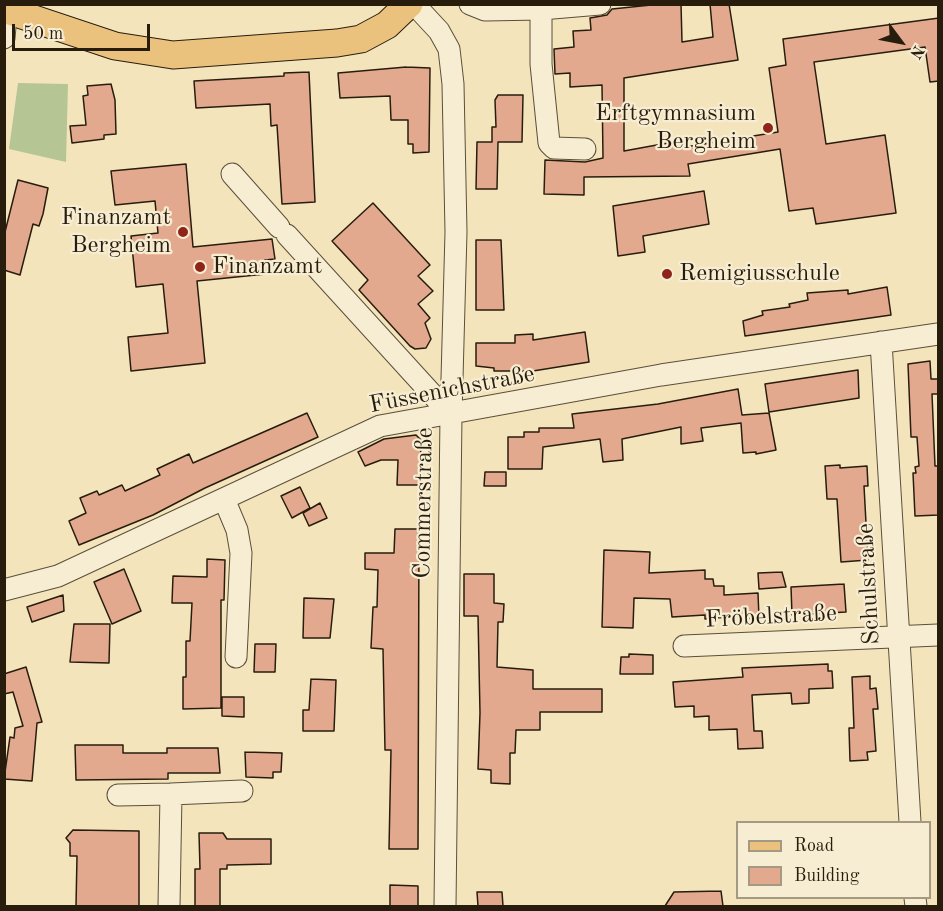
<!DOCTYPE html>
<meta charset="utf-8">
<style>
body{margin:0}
#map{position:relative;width:943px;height:911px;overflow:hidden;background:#f3e4bc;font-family:"Old Standard TT",serif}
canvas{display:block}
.frame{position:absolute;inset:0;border:6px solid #281d0d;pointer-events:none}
.legend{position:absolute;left:736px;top:821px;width:195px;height:78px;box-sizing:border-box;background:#f7edd3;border:2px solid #a49a84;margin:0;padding:8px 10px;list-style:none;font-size:18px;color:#281d0d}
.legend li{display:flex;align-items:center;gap:12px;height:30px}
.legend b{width:30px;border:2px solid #a49a84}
.north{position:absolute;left:871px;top:12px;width:60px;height:60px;-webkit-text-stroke:4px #f7edd3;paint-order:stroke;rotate:122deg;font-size:16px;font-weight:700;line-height:24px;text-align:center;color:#281d0d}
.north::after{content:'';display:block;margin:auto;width:21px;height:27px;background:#281d0d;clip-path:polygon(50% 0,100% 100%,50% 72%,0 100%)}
.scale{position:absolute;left:12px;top:24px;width:138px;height:27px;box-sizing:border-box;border:3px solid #281d0d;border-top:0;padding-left:8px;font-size:18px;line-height:21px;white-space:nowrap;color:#281d0d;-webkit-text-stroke:4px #f7edd3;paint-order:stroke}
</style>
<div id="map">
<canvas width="943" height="911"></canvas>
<div class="frame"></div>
<ul class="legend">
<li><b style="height:8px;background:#eac27e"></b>Road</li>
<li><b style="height:16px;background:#e3a98e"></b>Building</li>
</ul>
<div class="north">N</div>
<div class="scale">50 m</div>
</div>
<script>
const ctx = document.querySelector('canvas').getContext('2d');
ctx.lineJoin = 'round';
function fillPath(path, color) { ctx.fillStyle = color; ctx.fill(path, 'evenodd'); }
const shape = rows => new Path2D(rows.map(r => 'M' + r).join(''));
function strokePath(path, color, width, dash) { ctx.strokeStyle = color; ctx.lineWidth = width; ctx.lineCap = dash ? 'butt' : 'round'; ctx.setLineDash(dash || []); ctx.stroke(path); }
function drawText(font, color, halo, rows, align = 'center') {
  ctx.font = font + ' "Old Standard TT",serif'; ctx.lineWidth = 4.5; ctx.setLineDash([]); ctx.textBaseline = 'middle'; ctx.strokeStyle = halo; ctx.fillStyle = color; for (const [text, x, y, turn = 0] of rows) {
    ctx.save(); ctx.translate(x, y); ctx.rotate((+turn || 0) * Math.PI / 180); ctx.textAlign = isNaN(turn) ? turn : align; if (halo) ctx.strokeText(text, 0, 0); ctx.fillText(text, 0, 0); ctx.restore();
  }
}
fillPath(shape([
 [18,83,68,84,66,162,9,149]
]), '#b6c594');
const building = shape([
 [661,4,681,4,682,42,713,37,710,4,729,4,738,60,624,78,624,151,684,140,685,147,778,132,769,68,786,65,783,39,939,18,939,81,930,82,925,47,814,62,826,144,885,135,896,213,816,224,813,208,789,211,780,149,688,164,690,176,584,177,584,195,544,194,545,160,585,162,603,158,602,85,570,87,570,73,555,74,554,49,574,47,573,31,591,30,590,18,607,15,612,9,661,4],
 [406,67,430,68,429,152,413,153,413,144,408,144,408,120,391,120,390,96,340,98,338,73,406,67],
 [309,72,315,202,282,204,277,125,271,126,270,104,196,108,194,81,284,76,284,73,309,72],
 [111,84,115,100,116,134,104,135,104,139,72,143,70,126,86,125,83,96,88,95,87,86,111,84],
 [498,95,523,95,522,142,498,142,497,189,476,189,477,142,492,142,492,127,496,127,495,100,498,95],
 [186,164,193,247,272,239,275,259,265,260,266,274,197,281,205,363,131,371,128,337,168,333,163,284,136,287,131,236,158,233,155,201,115,205,111,171,186,164],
 [18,180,48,188,43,214,39,226,33,224,20,275,4,270,4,236,18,180],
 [704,191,709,224,643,236,645,252,618,256,613,206,704,191],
 [373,203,430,265,418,276,433,291,418,304,430,318,425,323,431,339,426,348,415,349,410,346,359,290,368,280,332,241,373,203],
 [476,240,501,240,504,310,476,310,476,240],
 [887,287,891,315,745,336,743,321,763,315,762,311,790,307,789,304,808,300,807,293,848,290,848,294,887,287],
 [585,332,589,362,533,371,494,371,494,368,476,366,476,343,515,343,515,335,533,334,533,340,585,332],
 [930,361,931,379,939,379,939,394,932,394,935,466,939,466,939,515,915,516,913,473,916,473,915,467,919,466,917,437,911,437,908,364,930,361],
 [858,370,859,398,769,412,765,384,858,370],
 [738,389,742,415,769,413,776,450,756,454,756,452,743,453,741,423,701,428,703,441,681,444,681,427,622,439,623,460,603,462,600,439,543,447,542,469,508,469,508,437,524,437,524,432,539,432,539,428,574,428,572,414,658,404,738,389],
 [307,413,318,437,205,488,153,515,79,545,69,521,86,513,80,498,97,491,99,495,122,485,125,491,160,475,157,469,189,454,193,463,307,413],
 [416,435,421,440,420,485,397,485,398,460,381,460,365,466,358,452,384,439,416,435],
 [840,465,840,468,867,466,868,486,864,486,868,560,841,562,837,499,827,499,825,466,840,465],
 [485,472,506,472,506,486,484,486,485,472],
 [300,487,310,508,292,518,281,496,300,487],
 [320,503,327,518,309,526,303,513,320,503],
 [395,529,419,529,418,849,389,849,391,750,385,750,383,649,371,648,373,607,377,607,378,570,365,569,365,553,394,553,395,529],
 [604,550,650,552,649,573,705,570,705,579,713,579,714,586,724,586,724,595,758,593,759,618,740,619,739,616,705,619,705,615,672,617,670,599,634,598,633,628,602,627,604,550],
 [207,559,225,560,224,600,221,600,221,708,183,709,183,677,186,677,186,641,190,641,192,603,172,603,173,576,207,577,207,559],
 [124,569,141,611,112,624,94,582,124,569],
 [782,572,786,587,759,589,758,573,782,572],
 [464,574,494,574,494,603,504,604,503,622,498,622,497,667,533,670,533,689,602,689,602,712,540,712,540,730,516,730,515,753,510,753,510,784,491,783,491,770,478,769,480,713,478,616,464,616,464,574],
 [844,584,846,612,792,615,791,587,844,584],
 [63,595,64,611,32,622,27,607,63,595],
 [304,598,334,599,330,638,303,638,304,598],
 [74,624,110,624,109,663,70,662,74,624],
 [255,644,276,644,275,672,254,672,255,644],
 [629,654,653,655,653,674,620,674,621,657,629,657,629,654],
 [828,664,828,671,832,671,833,688,809,689,809,703,792,704,791,693,752,695,754,731,762,731,763,748,738,749,737,729,709,730,709,716,694,717,694,706,675,707,673,682,743,677,742,668,828,664],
 [26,667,42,722,37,723,32,781,4,779,10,737,14,738,15,728,23,726,13,692,4,694,4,674,26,667],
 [870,676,870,689,876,688,878,709,873,709,876,751,867,752,868,760,850,761,849,728,854,728,852,677,870,676],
 [311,679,336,680,334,731,303,731,303,710,309,710,311,679],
 [222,697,244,697,244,717,222,716,222,697],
 [75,745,123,745,123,753,167,753,167,748,218,748,220,773,168,773,168,779,76,780,75,745],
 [245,752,282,753,281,772,273,772,273,778,246,777,245,752],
 [73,830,139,831,139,906,76,906,77,856,70,856,70,843,66,838,73,830],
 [199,833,223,833,227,839,271,839,271,864,227,865,227,869,220,869,220,906,195,906,195,869,200,869,199,833],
 [390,885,418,886,418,906,390,906,390,885],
 [721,891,723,906,665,906,674,892,721,891],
 [477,892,502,892,503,906,478,906,477,892]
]);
fillPath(building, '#e3a98e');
strokePath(building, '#281d0d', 1.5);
const minor = shape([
 [414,4,439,31,449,49,453,84,456,232,451,415,445,906],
 [470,4,485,10,541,9,600,4],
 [541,9,541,64,549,143,554,148,585,149],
 [4,38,7,4],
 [232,174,279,227],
 [287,235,451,415],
 [881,342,910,822],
 [224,499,237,530,241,553,236,657],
 [4,590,58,576,380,426,661,375,938,334],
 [684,646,938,635],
 [118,795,171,794],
 [915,898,916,906],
 [169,906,171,794,242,791]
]);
const major = shape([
 [4,9,115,46,173,55,337,43,361,39,387,25,409,4]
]);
strokePath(minor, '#5b4f39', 23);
strokePath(major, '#281d0d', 29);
strokePath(minor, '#f7edd3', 21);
strokePath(major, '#eac27e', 27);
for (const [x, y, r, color] of [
 [768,128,6,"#8f2418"],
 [183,232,6,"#8f2418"],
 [200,267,6,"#8f2418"],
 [667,274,6,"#8f2418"]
]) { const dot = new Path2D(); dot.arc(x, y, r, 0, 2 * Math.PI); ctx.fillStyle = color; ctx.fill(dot); strokePath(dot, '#f7edd3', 2); }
drawText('24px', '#281d0d', '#f7edd3', [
 ["Erftgymnasium",756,114],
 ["Bergheim",756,142],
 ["Finanzamt",171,218],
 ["Bergheim",171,246],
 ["Finanzamt",212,267,"left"],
 ["Remigiusschule",679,274,"left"]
], 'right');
drawText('24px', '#281d0d', '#f7edd3', [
 ["Füssenichstraße",452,390,-11],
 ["Commerstraße",424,503,-89],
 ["Schulstraße",869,584,-93],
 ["Fröbelstraße",771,617,-3]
]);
</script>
